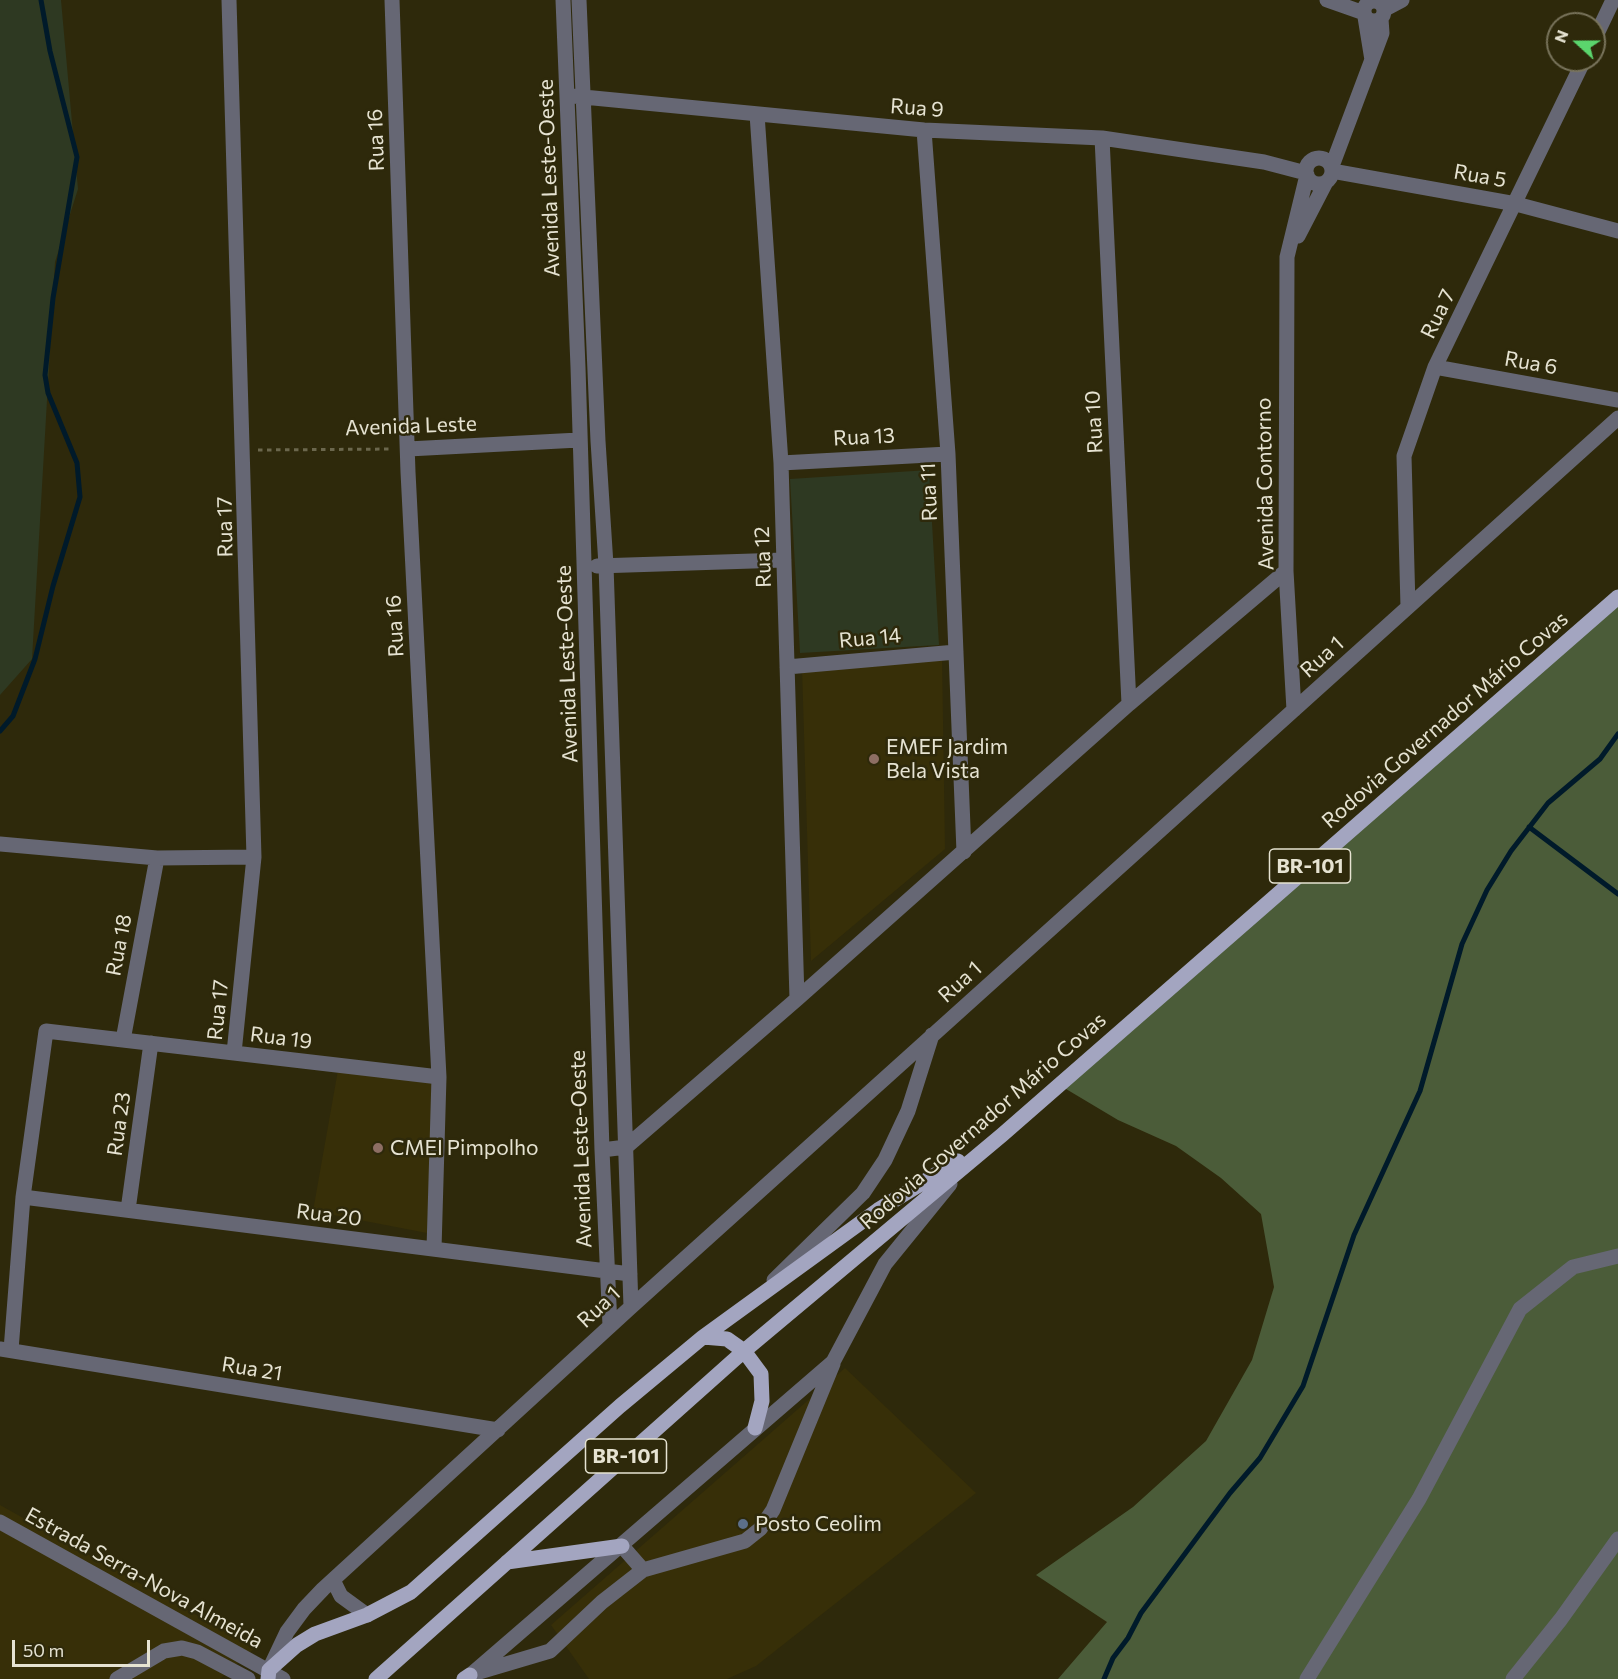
<!DOCTYPE html>
<meta charset="utf-8">
<style>
body{margin:0}
#map{position:relative;width:1618px;height:1679px;overflow:hidden;background:#2e290b;font-family:Commissioner,sans-serif}
canvas{display:block}
.north{position:absolute;left:1546px;top:12px;width:60px;height:60px;box-sizing:border-box;background:#2e290b;border:2px solid #78735b;border-radius:50%;rotate:291deg;font-size:16px;font-weight:700;line-height:24px;text-align:center;color:#e6e3d2}
.north::after{content:'';display:block;margin:auto;width:21px;height:27px;background:#5bd56d;clip-path:polygon(50% 0,100% 100%,50% 72%,0 100%)}
.scale{position:absolute;left:12px;top:1640px;width:138px;height:27px;box-sizing:border-box;border:3px solid #e6e3d2;border-top:0;padding-left:8px;font-size:18px;line-height:21px;white-space:nowrap;color:#e6e3d2;-webkit-text-stroke:4px #2e290b;paint-order:stroke}
</style>
<div id="map">
<canvas width="1618" height="1679"></canvas>
<div class="north">N</div>
<div class="scale">50 m</div>
</div>
<script>
const ctx = document.querySelector('canvas').getContext('2d');
ctx.lineJoin = 'round';
function fillPath(path, color) { ctx.fillStyle = color; ctx.fill(path, 'evenodd'); }
const shape = rows => new Path2D(rows.map(r => 'M' + r).join(''));
function strokePath(path, color, width, dash) { ctx.strokeStyle = color; ctx.lineWidth = width; ctx.lineCap = dash ? 'butt' : 'round'; ctx.setLineDash(dash || []); ctx.stroke(path); }
function drawText(font, color, halo, rows, align = 'center') {
  ctx.font = font + ' Commissioner,sans-serif'; ctx.lineWidth = 5; ctx.setLineDash([]); ctx.textBaseline = 'middle'; ctx.strokeStyle = halo; ctx.fillStyle = color; for (const [text, x, y, turn = 0] of rows) {
    ctx.save(); ctx.translate(x, y); ctx.rotate((+turn || 0) * Math.PI / 180); ctx.textAlign = isNaN(turn) ? turn : align; if (halo) ctx.strokeText(text, 0, 0); ctx.fillText(text, 0, 0); ctx.restore();
  }
}
fillPath(shape([
 [942,656,945,849,811,961,802,668],
 [338,1070,434,1084,427,1233,313,1211],
 [845,1368,976,1493,756,1666,727,1679,589,1679,551,1625],
 [0,1505,255,1648,220,1679,0,1679]
]), '#372f08');
fillPath(shape([
 [0,0,61,0,78,189,55,262,32,659,0,695],
 [929,470,939,645,800,653,790,479]
]), '#2e3922');
fillPath(shape([
 [1618,599,1618,1679,1058,1679,1107,1622,1036,1575,1133,1507,1206,1441,1252,1360,1274,1287,1261,1214,1221,1178,1176,1146,1118,1120,1061,1086]
]), '#4b5c39');
strokePath(shape([
 [0,731,13,716,35,659,53,586,80,497,77,463,48,393,45,375,53,298,77,157,50,51,41,0],
 [1529,827,1618,894],
 [1104,1679,1113,1658,1128,1638,1141,1613,1230,1493,1260,1458,1303,1386,1354,1235,1420,1091,1462,944,1487,890,1511,851,1548,803,1600,759,1618,734]
]), '#001a2a', 5);
strokePath(shape([
 [258,450,392,449]
]), '#6b674d', 3, [4.5, 4.5]);
strokePath(shape([
 [229,0,254,857,234,1053],
 [392,0,408,472,439,1077,434,1249],
 [563,0,578,367,602,1150,610,1326],
 [579,0,598,441,606,565,631,1307],
 [1327,0,1364,13],
 '1364 11a10 10 0 1 1 20 0a10 10 0 1 1-20 0Z',
 [1385,9,1402,0],
 [1365,17,1372,60],
 [1594,40,1613,0],
 [573,96,924,130,1102,138,1264,162,1306,173],
 [757,114,781,463,797,999],
 [924,130,948,454,964,852],
 [1102,138,1129,704],
 '1306 171a13 13 0 1 1 26 0a13 13 0 1 1-26 0Z',
 [1332,166,1382,33,1381,19],
 [1332,171,1516,204,1618,231],
 [1298,236,1326,182],
 [1435,367,1618,400],
 [408,449,579,440],
 [781,463,948,454],
 [597,566,784,560],
 [1408,607,1404,456,1435,367,1584,60],
 [787,667,956,652],
 [1294,710,1286,571,1287,257,1307,175],
 [0,844,157,858,254,857],
 [123,1040,157,858],
 [602,1150,626,1147,797,999,1129,704,1286,571],
 [23,1197,630,1274],
 [128,1210,151,1043],
 [774,1280,863,1193,885,1160,908,1111,932,1035],
 [0,1349,498,1430],
 [11,1350,23,1197,46,1031,439,1077],
 [0,1522,283,1679],
 [643,1570,745,1541,760,1529,773,1510,833,1364],
 [333,1580,341,1596,367,1615],
 [269,1670,287,1632,304,1609,323,1589,631,1307,1618,418],
 [476,1673,550,1651,602,1602,643,1570,622,1546],
 [117,1679,164,1651,182,1648,197,1652,248,1679],
 [466,1679,833,1362,885,1264,950,1184],
 [1307,1679,1419,1499,1520,1309,1573,1267,1618,1256],
 [1513,1679,1561,1619,1618,1539]
]), '#666774', 15);
strokePath(shape([
 [703,1337,727,1339,744,1351,761,1374,762,1401,755,1428],
 [507,1562,622,1546],
 [268,1679,269,1670,297,1645,315,1634,367,1615,411,1592,620,1406,703,1337,878,1210,958,1161],
 [376,1679,744,1351,1002,1135,1618,597],
 [464,1679,470,1675]
]), '#a3a5c0', 15);
for (const [x, y, r, color] of [
 [874,759,6,"#8d6e63"],
 [378,1148,6,"#8d6e63"],
 [743,1524,6,"#5c6f8a"]
]) { const dot = new Path2D(); dot.arc(x, y, r, 0, 2 * Math.PI); ctx.fillStyle = color; ctx.fill(dot); strokePath(dot, '#2e290b', 2); }
for (const [x, y, w] of [
 [1310,866,81],
 [626,1456,81]
]) { const box = new Path2D(); box.roundRect(x - w / 2, y - 17, w, 34, 4.5); ctx.fillStyle = '#2e290b'; ctx.fill(box); strokePath(box, '#e6e3d2', 1.5); }
drawText('bold 20px', '#e6e3d2', null, [
 ["BR-101",1310,866],
 ["BR-101",626,1456]
]);
drawText('21px', '#e6e3d2', '#2e290b', [
 ["Rua 9",917,108,4],
 ["Rua 16",376,140,-92],
 ["Rua 5",1480,176,10],
 ["Avenida Leste-Oeste",549,178,-92],
 ["Rua 7",1438,314,-64],
 ["Rua 6",1531,363,10],
 ["Rua 10",1094,422,-93],
 ["Avenida Leste",411,426,-2],
 ["Rua 13",864,437,-3],
 ["Avenida Contorno",1265,484,-91],
 ["Rua 11",929,492,-92],
 ["Rua 17",225,527,-91],
 ["Rua 12",763,557,-92],
 ["Rua 16",395,626,-93],
 ["Rua 14",870,638,-5],
 ["Rua 1",1322,657,-42],
 ["Avenida Leste-Oeste",567,664,-92],
 ["Rodovia Governador Mário Covas",1445,720,-41],
 ["Rua 18",119,945,-79],
 ["Rua 1",960,982,-42],
 ["Rua 17",218,1010,-84],
 ["Rua 19",281,1038,7],
 ["Rodovia Governador Mário Covas",983,1121,-41],
 ["Rua 23",119,1124,-82],
 ["Avenida Leste-Oeste",581,1149,-92],
 ["Rua 20",329,1215,7],
 ["Rua 1",599,1307,-43],
 ["Rua 21",252,1369,9],
 ["Estrada Serra-Nova Almeida",144,1578,29]
]);
drawText('21px', '#e6e3d2', '#2e290b', [
 ["EMEF Jardim",886,747],
 ["Bela Vista",886,771],
 ["CMEI Pimpolho",390,1148],
 ["Posto Ceolim",755,1524]
], 'left');
</script>
